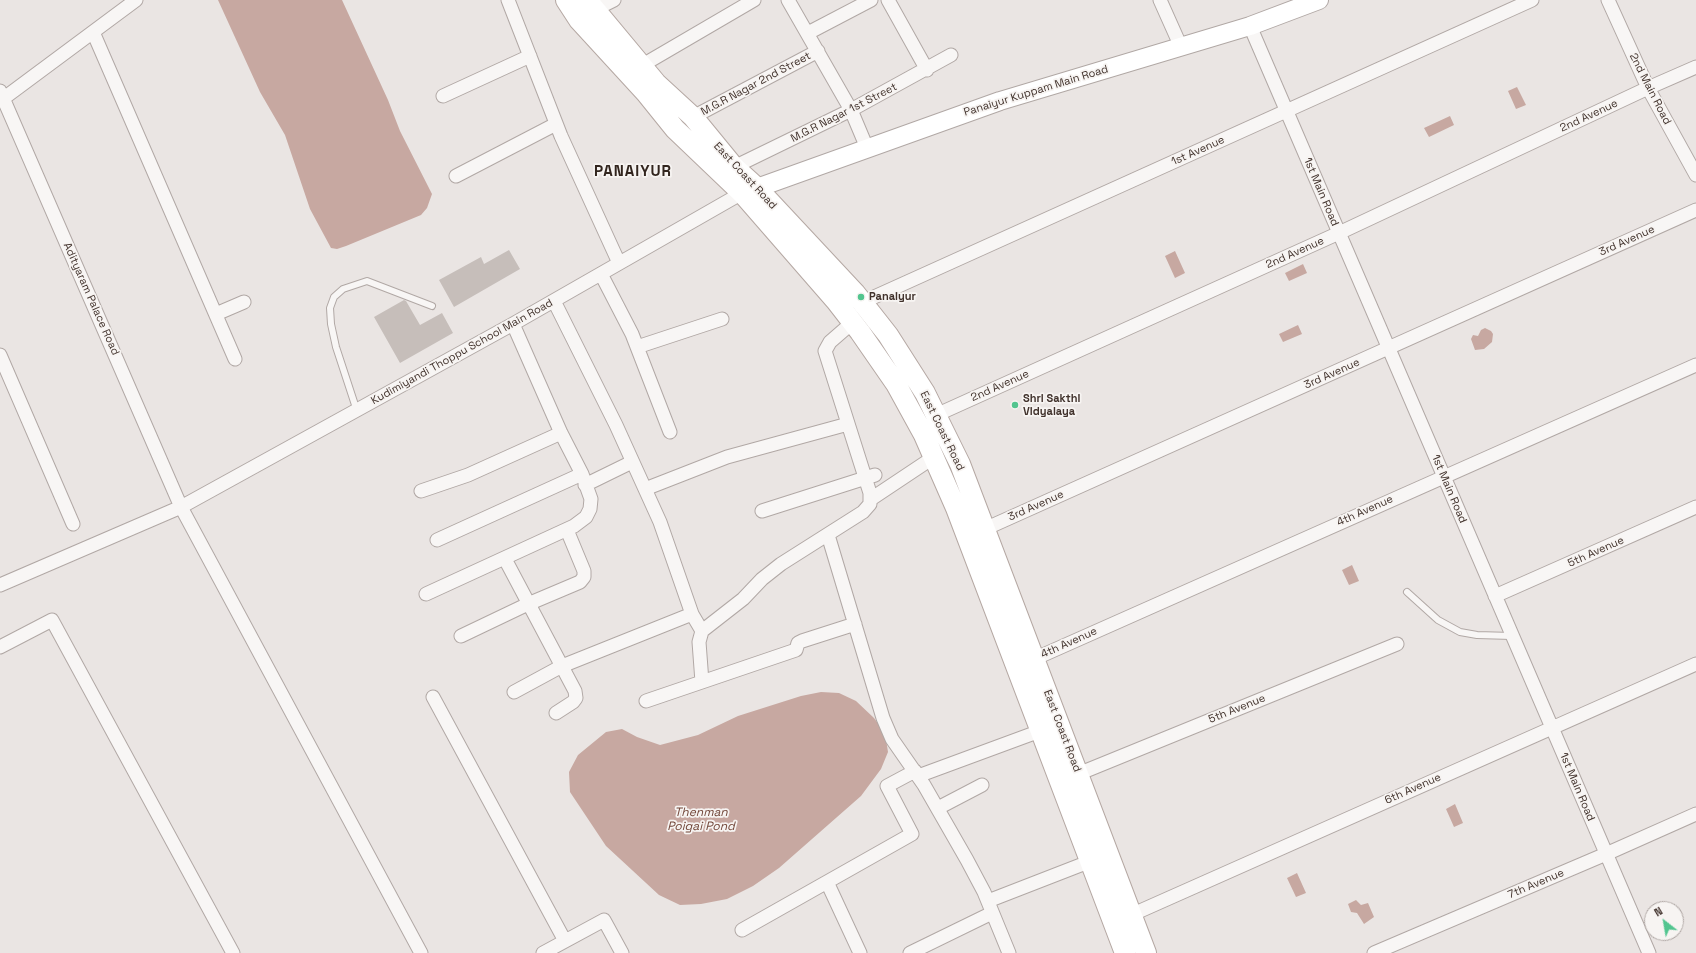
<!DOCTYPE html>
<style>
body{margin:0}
#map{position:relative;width:1696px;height:953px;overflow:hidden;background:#eae5e3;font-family:"Space Grotesk",sans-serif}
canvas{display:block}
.north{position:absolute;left:1644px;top:901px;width:40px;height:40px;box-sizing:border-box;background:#f7f4f2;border:1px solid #aea6a3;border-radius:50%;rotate:329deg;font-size:11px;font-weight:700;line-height:16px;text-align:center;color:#41322c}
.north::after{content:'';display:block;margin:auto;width:14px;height:18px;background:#52c58f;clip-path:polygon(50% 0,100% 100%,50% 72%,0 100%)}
</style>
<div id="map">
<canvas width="1696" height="953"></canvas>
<div class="north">N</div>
</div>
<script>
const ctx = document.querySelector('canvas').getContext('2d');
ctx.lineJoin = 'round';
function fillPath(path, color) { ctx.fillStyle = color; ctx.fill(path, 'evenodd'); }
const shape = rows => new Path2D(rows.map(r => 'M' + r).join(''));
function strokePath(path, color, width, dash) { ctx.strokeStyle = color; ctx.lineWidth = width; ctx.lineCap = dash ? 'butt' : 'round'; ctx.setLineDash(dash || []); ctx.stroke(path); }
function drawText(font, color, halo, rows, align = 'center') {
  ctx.font = font + ' "Space Grotesk",sans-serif'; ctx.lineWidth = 3.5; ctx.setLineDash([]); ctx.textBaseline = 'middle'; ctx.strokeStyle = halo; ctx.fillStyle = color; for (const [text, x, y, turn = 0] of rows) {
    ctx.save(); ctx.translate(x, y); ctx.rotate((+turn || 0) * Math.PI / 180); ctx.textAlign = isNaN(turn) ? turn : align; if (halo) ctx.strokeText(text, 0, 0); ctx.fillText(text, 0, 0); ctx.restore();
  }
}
fillPath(shape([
 [218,0,342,0,388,100,400,131,432,194,427,208,421,215,346,246,337,249,331,248,310,209,285,135,260,92],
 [1517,87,1526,105,1516,109,1508,91],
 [1450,116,1454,125,1429,137,1424,128],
 [1175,251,1185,273,1175,278,1165,256],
 [1303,264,1307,273,1289,281,1285,273],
 [1298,325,1302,334,1283,342,1279,334],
 [1485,328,1491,331,1493,334,1492,342,1484,349,1475,350,1471,339,1473,335,1478,336,1481,330],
 [1352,565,1359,581,1349,585,1342,570],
 [821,692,839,693,856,701,874,718,885,733,888,752,881,769,861,796,779,868,753,886,727,899,701,904,680,905,659,895,606,846,570,792,569,772,578,755,606,732,622,729,637,737,660,745,698,735,738,716,801,696],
 [1455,804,1463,823,1454,827,1446,809],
 [1297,873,1306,893,1296,897,1287,878],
 [1356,900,1361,905,1368,903,1374,917,1364,924,1357,913,1351,912,1348,904]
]), '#c7a8a1');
fillPath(shape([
 [509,250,520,269,454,307,439,280,481,257,484,264],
 [404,300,406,301,420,325,442,313,453,333,400,363,374,317]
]), '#c6beba');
const lane = shape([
 [357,411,336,347,331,324,330,308,334,297,343,289,367,281,432,306],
 [1407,592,1438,620,1460,632,1477,635,1512,636]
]);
const street = shape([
 [508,0,561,136,619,263],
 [788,0,851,110,867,148],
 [888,0,927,70],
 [1160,0,1181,47],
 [1608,0,1648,88,1696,175],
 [594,10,614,0],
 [1250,26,1649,953],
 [93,32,235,359],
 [808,33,871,0],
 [641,66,754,0],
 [0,91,181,507,421,953],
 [443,96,530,56],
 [0,101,136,0],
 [693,117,818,51],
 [734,167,851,110,951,55],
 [456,176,556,124],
 [601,274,632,334,670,432],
 [554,301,616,425,660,522,692,614,702,631],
 [863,302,1532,0],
 [216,314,244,302],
 [637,347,722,319],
 [0,355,73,524],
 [936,415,1339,233,1648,88,1696,67],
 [585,485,632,462],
 [645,489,727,457,848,424],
 [421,491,468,475,561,433],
 [871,499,934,457],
 [762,511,875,475],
 [978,532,1696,210],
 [828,535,883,718,892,739,924,785,967,860,984,892,1009,953],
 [437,540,582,474],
 [505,559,575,691,576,698,573,702,556,713],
 [0,585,181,507,513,324,742,193],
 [426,594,574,526,586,517,590,509,591,499,582,474,561,433,513,324],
 [1495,596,1696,507],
 [461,636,528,604,580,582,584,577,584,571,567,530],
 [0,647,52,620,233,953],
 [1034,659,1696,365],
 [702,682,699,642,702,631,743,599,762,579,781,564,863,512,870,504,870,493,825,351,830,342,853,322],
 [514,692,562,666,692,614],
 [433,697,565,941],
 [646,701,790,652,796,650,798,643,802,641,855,624],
 [1078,774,1397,644],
 [918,776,1040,731],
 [938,808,982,785],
 [827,882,860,953],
 [988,901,1091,861],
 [1131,915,1696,664],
 [742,930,912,834,887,786,915,771],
 [543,953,604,920,622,953],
 [910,953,992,913],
 [1374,953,1606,854,1696,814]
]);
const secondary = shape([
 [743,193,1000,101,1250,26,1319,0]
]);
const primary = shape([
 [566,0,579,20,646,93,675,129,742,193,836,301,860,332,896,384,924,435,956,508,1125,953],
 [587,0,656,83,693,117,734,167,756,187,855,293,888,335,925,393,960,464,1146,953]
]);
strokePath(lane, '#b1a8a5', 8);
strokePath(street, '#b1a8a5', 15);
strokePath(secondary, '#b1a8a5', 20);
strokePath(primary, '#b5a8a3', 22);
strokePath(lane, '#f8f6f5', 6);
strokePath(street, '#f8f6f5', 13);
strokePath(secondary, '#fff', 18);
strokePath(primary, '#fff', 20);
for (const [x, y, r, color] of [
 [861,297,4,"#52c58f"],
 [1015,405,4,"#52c58f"]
]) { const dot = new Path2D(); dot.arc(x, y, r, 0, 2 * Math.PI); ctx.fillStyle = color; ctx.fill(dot); strokePath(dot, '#f7f4f2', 1.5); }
drawText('11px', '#41322c', '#f7f4f2', [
 ["M.G.R Nagar 2nd Street",756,84,-28],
 ["2nd Main Road",1650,89,63],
 ["Panaiyur Kuppam Main Road",1036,91,-17],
 ["M.G.R Nagar 1st Street",844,113,-27],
 ["2nd Avenue",1589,116,-25],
 ["1st Avenue",1198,151,-24],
 ["East Coast Road",745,176,47],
 ["1st Main Road",1321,192,67],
 ["3rd Avenue",1627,241,-24],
 ["2nd Avenue",1295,253,-24],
 ["Adityaram Palace Road",91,299,66],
 ["Kudimiyandi Thoppu School Main Road",462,352,-29],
 ["3rd Avenue",1332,374,-24],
 ["2nd Avenue",1000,386,-24],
 ["East Coast Road",942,431,64],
 ["1st Main Road",1449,489,67],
 ["3rd Avenue",1036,506,-24],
 ["4th Avenue",1365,511,-24],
 ["5th Avenue",1596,552,-24],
 ["4th Avenue",1069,643,-24],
 ["5th Avenue",1237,709,-22],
 ["East Coast Road",1062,731,69],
 ["1st Main Road",1577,787,67],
 ["6th Avenue",1413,789,-24],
 ["7th Avenue",1536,884,-23]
]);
drawText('bold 11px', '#41322c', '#f7f4f2', [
 ["Panaiyur",869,297],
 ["Shri Sakthi",1023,399],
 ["Vidyalaya",1023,412]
], 'left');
drawText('italic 12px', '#724639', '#f7f4f2', [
 ["Thenman",701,813],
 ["Poigai Pond",701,827]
]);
ctx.letterSpacing = '1px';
drawText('bold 15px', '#32251e', '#f7f4f2', [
 ["PANAIYUR",633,172]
]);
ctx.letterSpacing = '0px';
</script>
